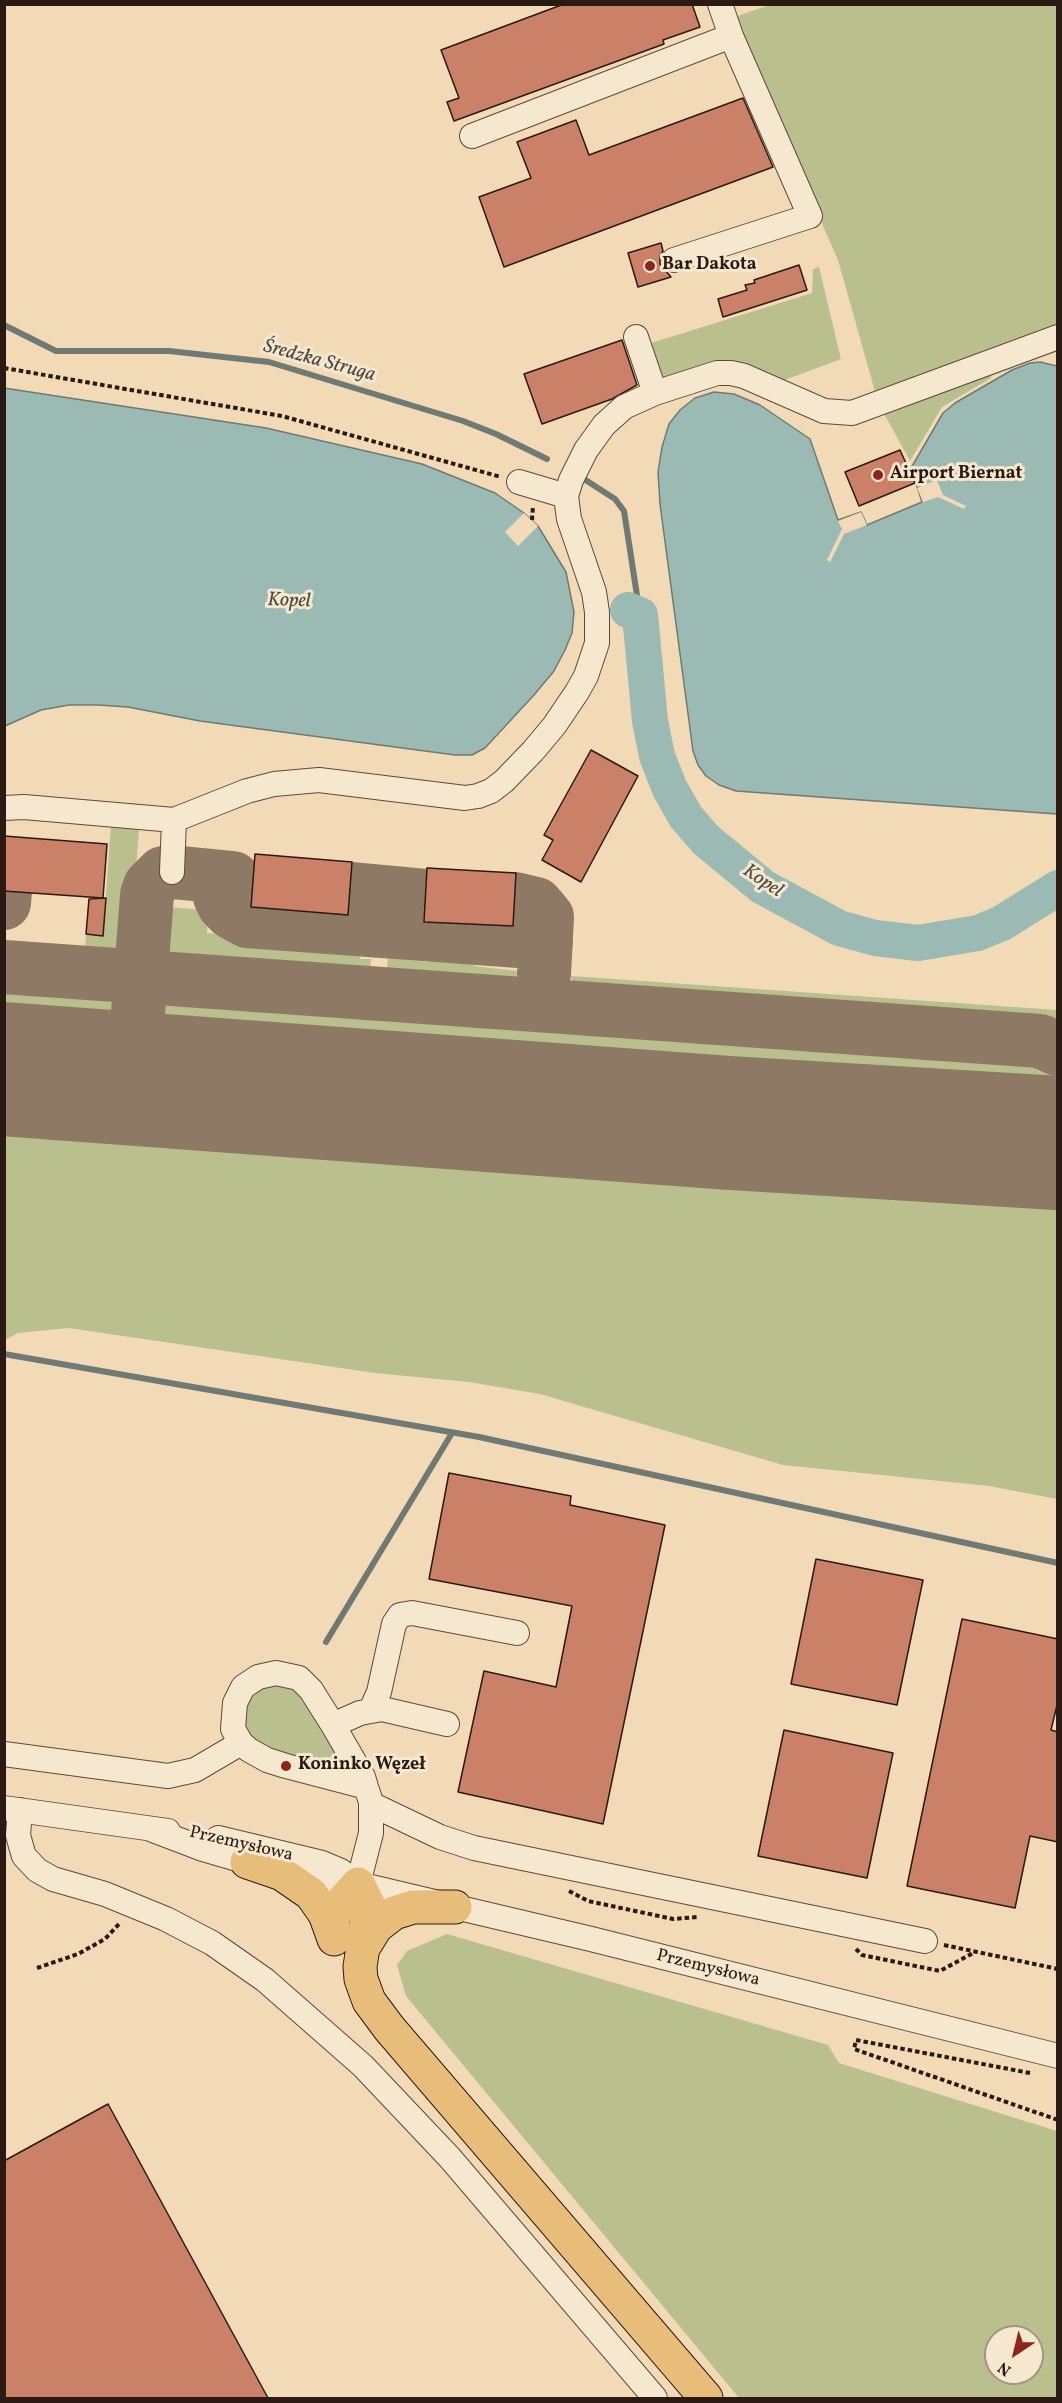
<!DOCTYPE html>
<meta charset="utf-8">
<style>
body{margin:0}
#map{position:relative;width:1062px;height:2403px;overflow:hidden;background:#f1dab5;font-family:Vollkorn,serif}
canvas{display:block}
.frame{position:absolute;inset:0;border:6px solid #2b1a13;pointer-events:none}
.north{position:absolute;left:984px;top:2325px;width:60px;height:60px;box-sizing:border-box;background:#f6e7cf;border:2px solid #a59584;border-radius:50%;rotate:215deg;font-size:16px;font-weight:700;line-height:24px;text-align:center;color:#2b1a13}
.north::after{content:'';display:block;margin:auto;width:21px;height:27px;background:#8f2418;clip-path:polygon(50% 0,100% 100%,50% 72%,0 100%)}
</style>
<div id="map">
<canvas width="1062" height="2403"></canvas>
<div class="frame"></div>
<div class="north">N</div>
</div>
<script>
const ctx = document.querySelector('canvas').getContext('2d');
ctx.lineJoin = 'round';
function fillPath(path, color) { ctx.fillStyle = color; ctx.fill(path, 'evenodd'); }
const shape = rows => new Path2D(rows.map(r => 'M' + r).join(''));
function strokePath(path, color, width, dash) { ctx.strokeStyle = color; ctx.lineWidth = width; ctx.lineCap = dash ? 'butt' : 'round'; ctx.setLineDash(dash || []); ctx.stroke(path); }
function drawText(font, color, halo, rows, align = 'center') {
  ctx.font = font + ' Vollkorn,serif'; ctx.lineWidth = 6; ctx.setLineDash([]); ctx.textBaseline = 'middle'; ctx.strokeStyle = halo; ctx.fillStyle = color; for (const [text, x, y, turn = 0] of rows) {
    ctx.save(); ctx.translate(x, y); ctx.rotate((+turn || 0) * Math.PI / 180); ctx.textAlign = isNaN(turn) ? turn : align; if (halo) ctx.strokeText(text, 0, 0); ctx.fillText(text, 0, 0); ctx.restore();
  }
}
fillPath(shape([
 [769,5,1057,5,1057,328,876,395,838,260,735,26,738,16],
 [819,267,841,359,782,381,661,381,648,344,812,293,813,269],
 [990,370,991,378,942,407,910,461,882,410],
 [111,825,139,828,131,939,124,938,126,943,131,944,130,956,120,964,94,962,85,952,86,934,103,936],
 [167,907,208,910,207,933,331,941,332,954,360,955,360,959,371,959,370,972,361,981,162,967,154,958,156,915],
 [431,949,523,956,520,964,473,960,474,966,518,971,511,993,393,984,386,974,388,958,429,962],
 [571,976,1057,1010,1057,1032,576,998],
 [5,979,118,987,127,998,124,1038,111,1051,5,1043],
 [160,991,1037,1054,1049,1063,1057,1076,1056,1103,1041,1117,161,1053,148,1039,151,998],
 [5,1098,1057,1176,1057,1499,989,1486,783,1465,540,1394,469,1382,375,1373,69,1328,18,1333,5,1340],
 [271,1683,301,1690,346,1770,275,1752,252,1741,242,1720,249,1695],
 [447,1934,828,2045,839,2063,1057,2131,1057,2398,739,2398,406,1996,397,1965,407,1951],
 [996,2337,1032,2337,1032,2373,996,2373]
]), '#b9c08e');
const water = shape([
 [1040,362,1057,366,1057,814,736,791,719,785,706,776,698,765,693,751,660,504,658,472,662,447,669,424,680,410,695,398,714,392,734,394,760,405,810,439,838,520,861,512,867,525,922,502,911,468,943,413,955,403,1012,370,1030,363,1040,362],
 [4,388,266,428,422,464,495,493,524,513,538,526,566,572,574,612,572,633,565,650,554,671,534,695,485,748,472,755,455,755,200,721,128,707,98,705,69,705,41,710,5,726,4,388]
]);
fillPath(water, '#9bbab3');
strokePath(water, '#6e7a73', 1.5);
fillPath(shape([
 [937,480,943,495,966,506,964,509,938,497,923,502,917,488],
 [861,512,867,525,844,534,830,562,827,560,842,529,838,521],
 [524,513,538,526,518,546,505,532]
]), '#f1dab5');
strokePath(shape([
 [4,325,56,351,169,351,269,362,463,421,496,434,547,459],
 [584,479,615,499,624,511,640,615],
 [4,1354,479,1437,1058,1563],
 [326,1642,452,1433]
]), '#6e7a73', 6);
strokePath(shape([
 [628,610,640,615,650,721,657,756,670,789,686,817,706,840,763,887,839,928,875,938,918,943,978,933,1002,923,1058,888]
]), '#9bbab3', 36);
strokePath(shape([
 [219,877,220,897,224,905,231,912,247,921,546,943],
 [350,889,425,896],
 [515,899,536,904,547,917,544,974],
 [4,903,5,891],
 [4,967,1040,1041,1058,1049],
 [133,1078,147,895,150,886,163,873,172,872,233,878],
 [1034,1142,1046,1140,1058,1135]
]), '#8e7a64', 54);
strokePath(shape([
 [4,1069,730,1123,1058,1143]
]), '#8e7a64', 134);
const building = shape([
 [564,4,692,4,700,27,663,40,664,44,454,121,447,102,459,98,441,50,564,4],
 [743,98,773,167,504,267,479,197,531,178,517,142,576,120,589,155,743,98],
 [661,243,663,251,660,256,660,264,671,277,638,287,628,253,661,243],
 [799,265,807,290,723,317,718,299,747,290,745,285,755,283,754,280,799,265],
 [622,340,637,385,612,399,542,424,524,374,622,340],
 [900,450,915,483,859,506,845,472,900,450],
 [591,750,638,776,581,882,542,860,553,840,544,835,591,750],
 [4,836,107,844,103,898,4,891,4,836],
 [255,854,352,862,348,915,251,907,255,854],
 [427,868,516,873,513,926,424,922,427,868],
 [106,898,103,936,86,934,89,899,106,898],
 [449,1473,571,1496,570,1505,665,1525,603,1824,458,1792,484,1671,556,1687,572,1606,429,1579,449,1473],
 [816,1559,923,1580,897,1705,791,1684,816,1559],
 [962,1619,1058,1639,1058,1701,1051,1730,1058,1732,1058,1842,1030,1836,1015,1908,907,1886,962,1619],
 [784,1730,893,1753,867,1878,758,1856,784,1730],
 [108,2104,268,2398,4,2398,4,2161,108,2104]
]);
fillPath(building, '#cb8168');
strokePath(building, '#2b1a13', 1.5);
const minor = shape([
 [720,4,731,36],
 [472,136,731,36,810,216,674,260],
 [655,393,717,373,731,373,744,376,824,411,852,413,1058,337],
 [519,482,566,496],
 [4,808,24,807,174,820],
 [172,872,174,820,247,791,274,784,319,780,465,798,478,796,491,791,504,781,533,751,554,726,577,692,586,676,597,643,597,612,594,592,569,519,566,496,571,480,586,450,604,425,624,407,655,393,636,337],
 [371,1710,379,1692,394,1624,400,1615,412,1613,517,1633],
 [333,1725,360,1713,382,1709,447,1724],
 [4,1754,168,1776,195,1770,241,1743],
 [371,1804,440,1837,474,1848,925,1941],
 [4,1808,168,1831],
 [20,1810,18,1835,21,1846,24,1856,37,1870,53,1879,105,1894,166,1919,212,1943,265,1980,363,2066,450,2158,655,2398],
 [153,1830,203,1849,261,1866],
 [218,1838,322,1863,341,1871,358,1884],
 [295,1876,329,1886,358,1884,591,1939,1058,2056],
 [358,1884,371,1833,371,1802,366,1787,363,1777,333,1725,311,1690,299,1678,276,1673,258,1677,243,1687,235,1703,233,1729,241,1743,249,1750,267,1760,286,1766,366,1787]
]);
const highway = shape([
 [247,1862,282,1874,311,1894,325,1914,334,1939],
 [333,1936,333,1919,338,1906,358,1884,369,1906,360,1967,361,1979,369,2001,389,2028,706,2398],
 [363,1948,376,1927,394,1913,413,1907,455,1907]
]);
strokePath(minor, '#5c4a3c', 26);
strokePath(highway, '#2b1a13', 35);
strokePath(shape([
 [4,368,282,416,501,477],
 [532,520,533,506],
 [569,1891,588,1901,673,1919,698,1917],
 [944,1945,1058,1969],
 [856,1949,862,1955,940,1971,975,1952],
 [37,1968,78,1954,105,1939,120,1923],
 [1030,2073,856,2040,854,2049,1058,2120]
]), '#2b1a13', 4, [4.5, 3]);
strokePath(minor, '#f6e7cf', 24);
strokePath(highway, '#e8bd7a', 33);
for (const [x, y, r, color] of [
 [650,266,6,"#8f2418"],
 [878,475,6,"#8f2418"],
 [286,1766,6,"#8f2418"]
]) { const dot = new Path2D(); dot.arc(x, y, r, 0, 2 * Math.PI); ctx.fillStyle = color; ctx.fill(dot); strokePath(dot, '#f6e7cf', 2); }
drawText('bold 18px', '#2b1a13', '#f6e7cf', [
 ["Bar Dakota",662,266],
 ["Airport Biernat",890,475],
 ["Koninko Węzeł",298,1766]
], 'left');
drawText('18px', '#2b1a13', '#f6e7cf', [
 ["Przemysłowa",241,1845,13],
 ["Przemysłowa",708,1969,14]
]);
drawText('italic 20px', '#4d4a43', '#f6e7cf', [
 ["Średzka Struga",319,362,15],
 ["Kopel",289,602,2],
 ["Kopel",762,882,34]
]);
</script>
